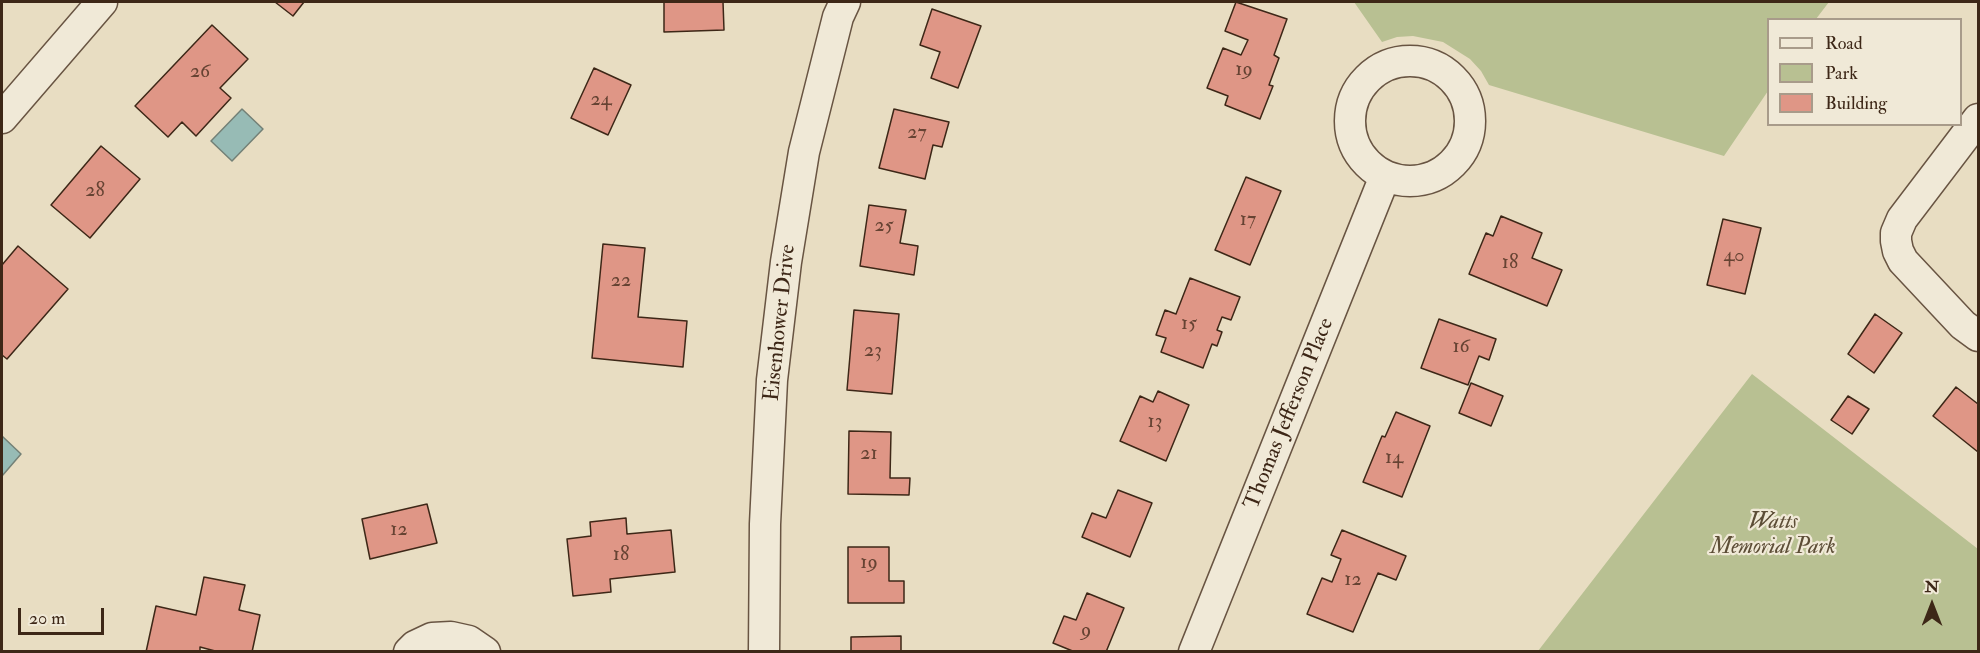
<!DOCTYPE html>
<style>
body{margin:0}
#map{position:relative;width:1980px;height:653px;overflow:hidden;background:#e8ddc2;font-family:"IM FELL Double Pica",serif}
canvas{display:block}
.frame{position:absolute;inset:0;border:3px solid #3d2717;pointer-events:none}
.legend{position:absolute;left:1767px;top:18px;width:195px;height:108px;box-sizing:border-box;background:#f0e9d7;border:2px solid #a89b8a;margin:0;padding:8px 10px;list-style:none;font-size:18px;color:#3d2717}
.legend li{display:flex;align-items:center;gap:12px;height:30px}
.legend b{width:30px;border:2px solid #a89b8a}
.north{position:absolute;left:1902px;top:575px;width:60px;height:60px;-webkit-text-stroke:4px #f0e9d7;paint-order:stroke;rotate:0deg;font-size:16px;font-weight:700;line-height:24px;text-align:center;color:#3d2717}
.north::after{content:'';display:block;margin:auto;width:21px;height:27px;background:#3d2717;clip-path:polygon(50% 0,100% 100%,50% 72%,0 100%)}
.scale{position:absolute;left:18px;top:608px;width:86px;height:27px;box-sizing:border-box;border:3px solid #3d2717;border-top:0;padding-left:8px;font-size:18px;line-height:21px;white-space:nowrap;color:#3d2717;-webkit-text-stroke:4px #f0e9d7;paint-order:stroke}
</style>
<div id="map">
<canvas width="1980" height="653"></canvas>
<div class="frame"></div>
<ul class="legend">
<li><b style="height:8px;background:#f0e9d7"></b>Road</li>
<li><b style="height:16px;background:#b8c092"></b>Park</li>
<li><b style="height:16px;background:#df9686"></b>Building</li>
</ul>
<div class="north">N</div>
<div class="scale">20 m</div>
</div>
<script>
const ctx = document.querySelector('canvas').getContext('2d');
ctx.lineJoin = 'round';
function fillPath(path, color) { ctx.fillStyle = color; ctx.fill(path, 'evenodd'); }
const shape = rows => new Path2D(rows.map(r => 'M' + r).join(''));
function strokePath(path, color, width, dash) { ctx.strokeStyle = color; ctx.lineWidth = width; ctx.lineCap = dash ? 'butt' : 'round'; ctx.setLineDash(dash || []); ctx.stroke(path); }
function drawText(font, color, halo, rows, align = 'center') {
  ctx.font = font + ' "IM FELL Double Pica",serif'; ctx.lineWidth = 4.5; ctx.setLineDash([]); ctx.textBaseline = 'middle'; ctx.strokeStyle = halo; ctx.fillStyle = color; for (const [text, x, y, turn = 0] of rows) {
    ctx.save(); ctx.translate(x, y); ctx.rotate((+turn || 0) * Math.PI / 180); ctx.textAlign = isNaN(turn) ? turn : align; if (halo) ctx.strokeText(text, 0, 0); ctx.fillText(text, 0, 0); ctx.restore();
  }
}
fillPath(shape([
 [1354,2,1829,2,1816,19,1768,20,1768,91,1724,156,1489,85,1481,71,1470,59,1443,42,1413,36,1397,37,1382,42],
 [1752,374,1978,549,1978,651,1538,651]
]), '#b8c092');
const water = shape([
 [242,109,263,129,232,161,211,141,242,109],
 [2,436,21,454,2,476,2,436]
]);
fillPath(water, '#97bbb5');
strokePath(water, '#738076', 1.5);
const building = shape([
 [275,2,304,2,293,16,275,2],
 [664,2,723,2,724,30,664,32,664,2],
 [1236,2,1287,19,1274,55,1279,58,1269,85,1273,86,1260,119,1225,105,1228,96,1207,88,1223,48,1241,55,1248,40,1225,31,1236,2],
 [932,9,981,26,958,88,931,78,940,52,920,45,932,9],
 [212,25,248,59,220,88,231,98,196,136,182,122,168,137,135,106,212,25],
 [594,68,631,85,608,135,571,118,594,68],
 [894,109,949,122,942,147,933,145,925,179,879,168,894,109],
 [101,146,140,179,90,238,51,205,101,146],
 [1246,177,1281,191,1250,265,1215,250,1246,177],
 [869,205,906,210,900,243,918,246,914,275,860,266,869,205],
 [1501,216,1542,233,1532,258,1562,270,1547,306,1469,274,1486,233,1493,236,1501,216],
 [1723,219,1761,228,1745,294,1707,285,1723,219],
 [603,244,645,248,638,317,687,321,683,367,592,358,603,244],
 [18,246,68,289,7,359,2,355,2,265,18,246],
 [1190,278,1240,297,1231,320,1222,317,1217,330,1222,332,1217,346,1212,344,1203,368,1161,352,1166,338,1156,335,1165,310,1176,314,1190,278],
 [854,310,899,314,892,394,847,390,854,310],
 [1875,314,1902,333,1874,373,1848,354,1875,314],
 [1439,319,1496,339,1489,360,1479,356,1468,385,1421,368,1439,319],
 [1471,383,1503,396,1491,426,1459,413,1471,383],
 [1956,387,1978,404,1978,452,1933,416,1956,387],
 [1158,391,1189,405,1166,461,1120,441,1140,396,1153,402,1158,391],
 [1848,396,1869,409,1852,434,1831,420,1848,396],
 [1396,412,1430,426,1402,497,1363,482,1382,436,1385,437,1396,412],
 [849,431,891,432,890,478,910,478,909,495,848,494,849,431],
 [1118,490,1152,503,1130,557,1082,537,1092,513,1106,518,1118,490],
 [427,504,437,543,370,559,362,519,427,504],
 [626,518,627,534,671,530,675,572,610,579,611,592,573,596,567,539,591,536,590,522,626,518],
 [1342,530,1406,556,1396,580,1378,573,1353,632,1307,614,1322,578,1332,582,1341,559,1331,555,1342,530],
 [848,547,889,547,889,581,904,581,904,603,848,603,848,547],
 [204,577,245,585,239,610,260,615,252,652,219,652,200,647,200,652,146,652,156,606,196,615,204,577],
 [1087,593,1124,608,1106,652,1075,652,1053,643,1064,616,1076,620,1087,593],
 [901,636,901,652,851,652,851,637,901,636]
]);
fillPath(building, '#df9686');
strokePath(building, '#3d2717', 1.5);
const minor = shape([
 '1350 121a60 60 0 1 1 120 0a60 60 0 1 1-120 0Z',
 [2,118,102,2],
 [1978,119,1902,219,1896,233,1896,241,1898,251,1903,261,1963,325,1978,336],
 [409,652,415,646,432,638,451,637,469,641,485,652],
 [764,652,765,524,772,380,786,262,804,152,838,17,845,2],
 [1194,652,1385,176]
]);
strokePath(minor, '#685442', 33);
strokePath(minor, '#f0e9d7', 30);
drawText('20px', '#664333', null, [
 ["19",1244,71],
 ["26",200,73],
 ["24",601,101],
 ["27",917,134],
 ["28",95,192],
 ["17",1248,221],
 ["25",884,227],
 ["40",1734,257],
 ["18",1510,264],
 ["22",621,282],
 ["15",1189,325],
 ["16",1461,348],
 ["23",873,352],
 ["13",1155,423],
 ["21",869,455],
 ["14",1394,459],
 ["12",399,531],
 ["18",621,556],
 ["19",869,564],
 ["12",1353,581],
 ["9",1086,632]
]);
drawText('22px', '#3d2717', '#f0e9d7', [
 ["Eisenhower Drive",781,323,-84],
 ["Thomas Jefferson Place",1290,414,-68]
]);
drawText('italic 22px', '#5c4d36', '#f0e9d7', [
 ["Watts",1773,523],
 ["Memorial Park",1773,548]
]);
</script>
